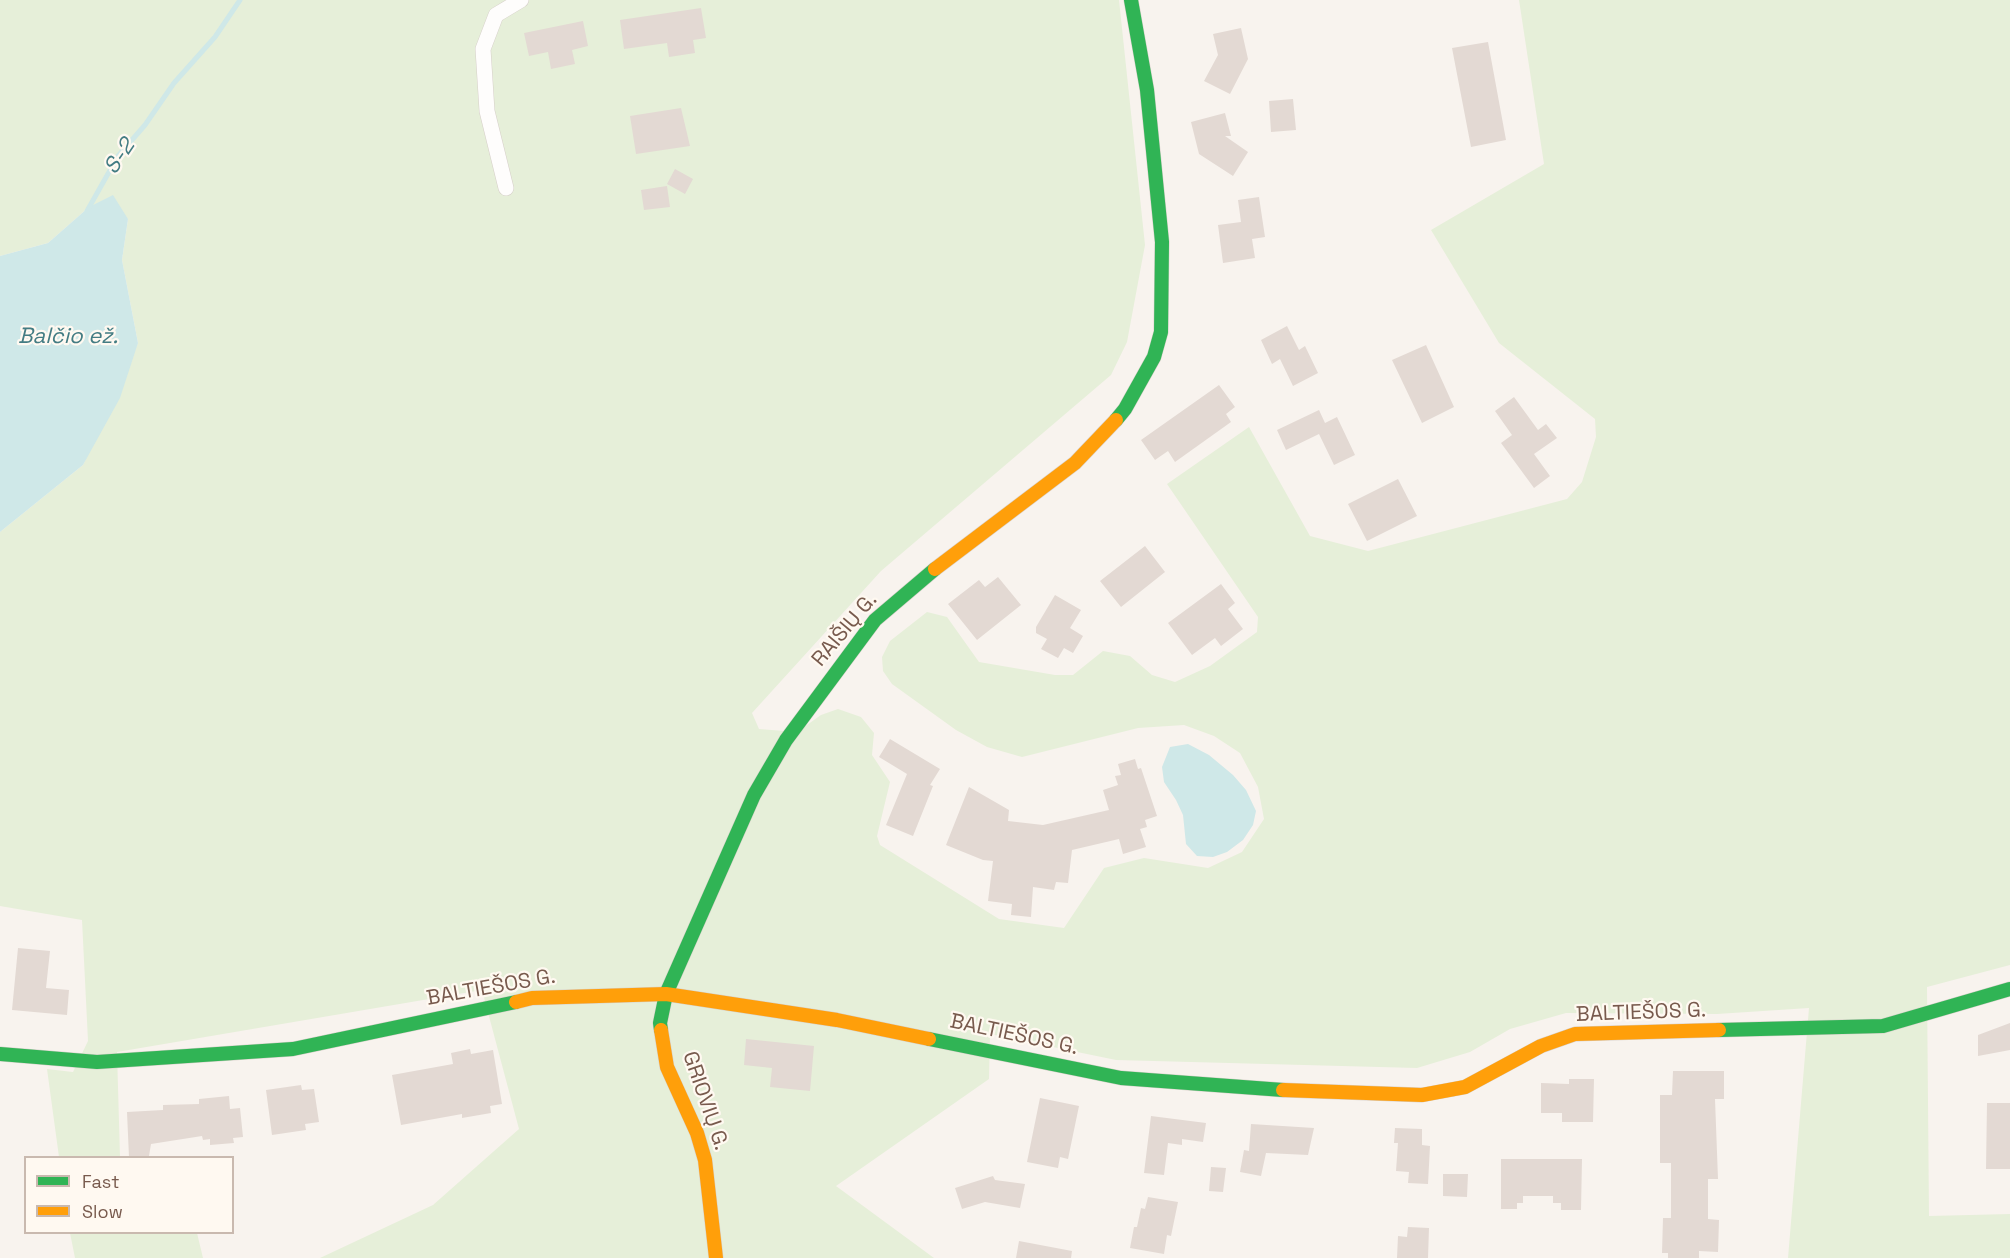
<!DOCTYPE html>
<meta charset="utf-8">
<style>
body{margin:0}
#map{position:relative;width:2010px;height:1258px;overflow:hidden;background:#f8f3ee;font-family:"Space Grotesk",sans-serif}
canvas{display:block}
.legend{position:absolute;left:24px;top:1156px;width:210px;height:78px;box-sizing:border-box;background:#fff9f1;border:2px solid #c9b9af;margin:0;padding:8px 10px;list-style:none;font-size:18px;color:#785a4d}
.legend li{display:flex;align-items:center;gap:12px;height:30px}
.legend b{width:30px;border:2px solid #c9b9af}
</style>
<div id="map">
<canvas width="2010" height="1258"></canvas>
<ul class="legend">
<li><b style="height:8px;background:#30b455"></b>Fast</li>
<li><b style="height:8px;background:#ff9f0a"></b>Slow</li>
</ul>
</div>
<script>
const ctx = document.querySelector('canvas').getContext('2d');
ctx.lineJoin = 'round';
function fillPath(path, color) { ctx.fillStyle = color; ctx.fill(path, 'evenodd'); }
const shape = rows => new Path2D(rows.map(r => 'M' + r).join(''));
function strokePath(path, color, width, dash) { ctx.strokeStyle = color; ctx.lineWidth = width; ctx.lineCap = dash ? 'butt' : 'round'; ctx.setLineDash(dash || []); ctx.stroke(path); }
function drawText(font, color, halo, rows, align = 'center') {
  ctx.font = font + ' "Space Grotesk",sans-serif'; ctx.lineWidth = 4.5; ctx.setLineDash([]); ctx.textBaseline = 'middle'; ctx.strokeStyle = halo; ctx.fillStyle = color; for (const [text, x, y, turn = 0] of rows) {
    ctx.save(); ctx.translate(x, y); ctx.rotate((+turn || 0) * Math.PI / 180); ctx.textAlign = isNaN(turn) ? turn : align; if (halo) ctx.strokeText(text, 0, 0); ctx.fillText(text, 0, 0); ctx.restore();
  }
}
fillPath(shape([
 [0,0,1119,0,1145,245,1127,342,1111,375,881,571,752,713,759,729,797,732,821,715,838,709,861,717,874,733,872,755,890,782,877,836,880,845,999,919,1064,928,1104,868,1144,858,1208,868,1242,852,1264,819,1258,787,1240,753,1214,736,1184,725,1138,728,1022,757,987,747,956,730,892,684,883,671,882,657,890,641,927,612,947,617,979,662,1055,675,1073,675,1103,651,1130,656,1152,675,1175,682,1210,666,1257,632,1258,617,1167,484,1249,427,1310,536,1368,551,1567,499,1582,482,1596,437,1595,419,1499,343,1431,230,1544,164,1519,0,2010,0,2010,965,1927,987,1929,1216,2010,1214,2010,1258,1788,1258,1809,1008,1717,1014,1566,1013,1510,1029,1470,1052,1417,1068,1116,1060,990,1034,989,1079,836,1186,934,1258,320,1258,433,1205,519,1129,482,990,117,1052,120,1157,59,1157,47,1069,73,1072,88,1041,82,920,0,906,0,532,83,465,138,343,122,260,128,219,89,207,48,243,0,256],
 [70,1233,197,1233,203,1258,75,1258]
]), '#e6efd9');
fillPath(shape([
 [113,195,128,219,122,260,138,343,120,398,83,465,0,532,0,256,48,243,89,207],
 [1188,744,1209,755,1233,775,1246,790,1256,811,1253,825,1243,840,1227,852,1213,857,1197,856,1186,844,1183,815,1176,800,1164,782,1162,767,1170,747]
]), '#cfe8e8');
strokePath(shape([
 [87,211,118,156,145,125,174,83,215,37,240,0]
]), '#cfe8e8', 5);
fillPath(shape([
 [701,8,706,38,693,40,695,53,669,57,667,43,624,49,620,20],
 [583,21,588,46,572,50,575,64,551,69,548,52,529,56,524,33],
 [1241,28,1248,59,1230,94,1204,81,1218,55,1213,34],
 [1488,42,1506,140,1471,147,1452,48],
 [1293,99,1296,130,1271,132,1269,101],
 [681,108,690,146,636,154,630,116],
 [1225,113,1231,136,1225,136,1248,152,1233,176,1199,154,1191,122],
 [675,169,693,179,685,194,667,184],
 [667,186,670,207,644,210,641,190],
 [1259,197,1265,237,1252,239,1255,258,1223,263,1218,225,1241,222,1238,200],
 [1287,326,1299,350,1305,346,1318,373,1293,386,1280,359,1272,364,1261,340],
 [1426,345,1454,407,1422,423,1392,360],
 [1219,385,1235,407,1226,414,1231,422,1175,462,1168,451,1155,460,1141,440],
 [1514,397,1538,430,1546,424,1557,438,1534,454,1550,476,1534,488,1501,443,1512,435,1495,411],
 [1319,410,1325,423,1337,417,1355,455,1334,465,1319,434,1286,450,1277,430],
 [1398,479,1417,516,1367,541,1348,504],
 [1145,546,1165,572,1121,607,1100,581],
 [998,577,1021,605,977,640,948,604,979,580,985,587],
 [1221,584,1235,603,1228,609,1243,629,1221,646,1215,638,1192,655,1168,623],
 [1055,595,1081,610,1070,628,1083,636,1073,653,1064,648,1058,658,1041,649,1047,639,1036,633,1036,627],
 [890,739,940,769,930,785,933,786,913,836,886,825,907,774,879,757],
 [1135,759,1138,769,1141,768,1157,816,1145,820,1147,827,1140,829,1146,847,1123,854,1119,839,1072,850,1068,883,1056,882,1054,890,1033,887,1031,917,1011,915,1012,904,988,901,993,861,983,860,946,845,969,787,1009,810,1008,821,1043,825,1109,810,1103,790,1118,785,1115,776,1121,775,1118,764],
 [18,948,50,951,46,988,69,990,67,1015,12,1010],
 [2010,1023,2010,1050,1978,1056,1978,1035],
 [746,1039,814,1046,810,1091,770,1087,772,1068,744,1065],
 [470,1049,471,1054,493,1050,502,1104,490,1106,491,1113,462,1118,462,1114,401,1125,392,1075,453,1064,451,1053],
 [1673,1071,1724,1071,1724,1099,1715,1099,1718,1179,1708,1179,1708,1219,1719,1220,1718,1252,1699,1251,1699,1258,1668,1258,1668,1253,1662,1253,1663,1218,1671,1218,1671,1163,1660,1163,1660,1095,1672,1095],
 [1569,1079,1594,1079,1593,1122,1562,1122,1562,1113,1541,1113,1541,1083,1569,1084],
 [301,1085,302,1090,314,1089,319,1122,305,1124,306,1130,272,1135,266,1090],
 [229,1096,230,1109,240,1108,243,1137,233,1138,234,1143,210,1145,210,1139,203,1140,202,1136,151,1144,149,1156,129,1157,127,1112,163,1110,163,1105,199,1104,199,1099],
 [1040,1098,1079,1106,1068,1159,1060,1157,1058,1168,1027,1162],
 [1987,1103,2010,1103,2010,1169,1986,1169],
 [1151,1116,1206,1123,1203,1142,1182,1139,1182,1145,1168,1143,1164,1175,1144,1173],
 [1251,1124,1314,1128,1308,1155,1266,1153,1261,1176,1240,1172,1244,1150,1249,1151],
 [1395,1128,1422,1129,1422,1145,1430,1146,1428,1184,1408,1183,1409,1172,1396,1171,1398,1143,1394,1143],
 [1501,1159,1582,1159,1581,1210,1561,1210,1561,1203,1553,1203,1553,1196,1523,1196,1523,1203,1517,1203,1517,1209,1501,1209],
 [1211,1167,1226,1168,1223,1192,1209,1191],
 [1443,1174,1468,1174,1467,1197,1443,1196],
 [993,1176,995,1180,1025,1184,1020,1208,985,1202,962,1209,955,1188],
 [1148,1197,1178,1202,1171,1236,1167,1235,1164,1254,1130,1248,1134,1227,1137,1227,1141,1208,1145,1209],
 [1408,1227,1429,1228,1428,1258,1397,1258,1398,1236,1407,1237],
 [1019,1241,1072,1251,1071,1258,1016,1258]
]), '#e3d9d3');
const street = shape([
 [506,188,487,111,483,49,496,15,521,0]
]);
const fast = shape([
 [1116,420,1125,409,1154,357,1161,332,1162,242,1147,90,1131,0],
 [661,1030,660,1023,666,994,754,795,786,740,875,620,935,569],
 [1719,1030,1883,1026,2010,989],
 [929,1039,1121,1078,1283,1090],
 [0,1054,97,1062,293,1049,516,1002]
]);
const slow = shape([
 [935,569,1075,463,1116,420],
 [516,1002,532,998,666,994,837,1020,929,1039],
 [661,1030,667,1067,697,1133,705,1160,716,1258],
 [1283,1090,1422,1095,1465,1087,1541,1046,1575,1034,1719,1030]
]);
strokePath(street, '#d6cfc9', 16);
strokePath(fast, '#d8d0ca', 15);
strokePath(slow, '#d8d0ca', 15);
strokePath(street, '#fefdfc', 15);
strokePath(fast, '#30b455', 14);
strokePath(slow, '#ff9f0a', 14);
drawText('21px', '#785a4d', '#fff9f1', [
 ["RAIŠIŲ G.",845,630,-50],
 ["BALTIEŠOS G.",491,988,-10],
 ["BALTIEŠOS G.",1641,1013,-2],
 ["BALTIEŠOS G.",1014,1035,12],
 ["GRIOVIŲ G.",705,1101,71]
]);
drawText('italic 22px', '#437c83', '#fff9f1', [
 ["S-2",120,157,-56],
 ["Balčio ež.",68,337]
]);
</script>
